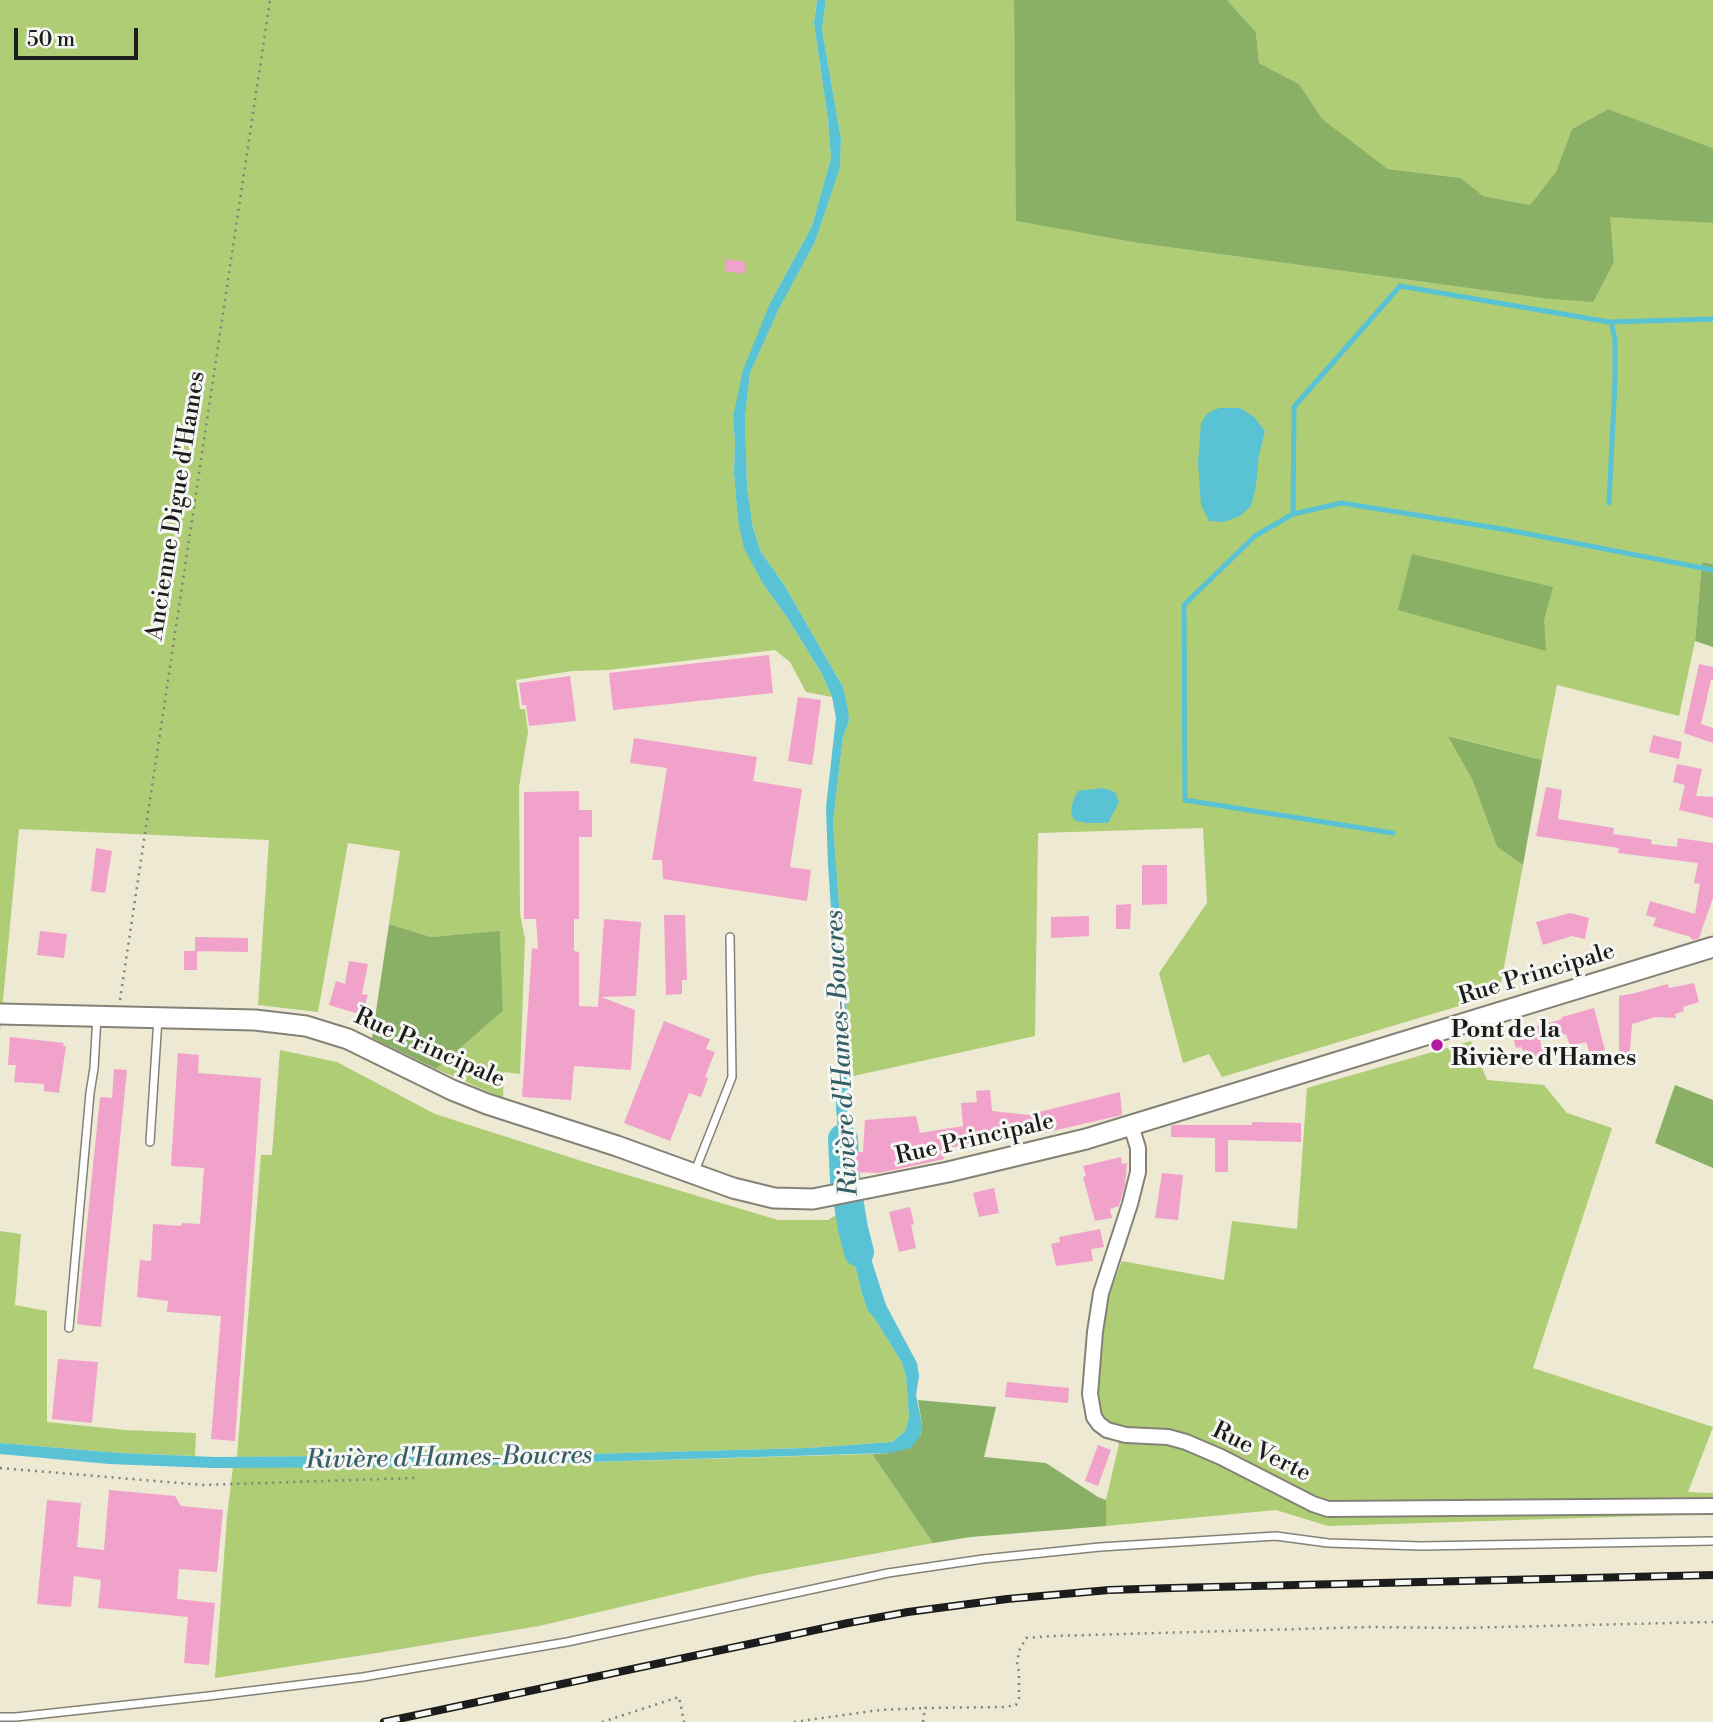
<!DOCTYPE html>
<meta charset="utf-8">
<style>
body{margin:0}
#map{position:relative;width:1713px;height:1722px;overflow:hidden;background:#ede9d2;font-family:"Libre Bodoni",serif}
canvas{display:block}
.scale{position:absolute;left:14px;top:28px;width:124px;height:32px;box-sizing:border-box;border:4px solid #1c1c1c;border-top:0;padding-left:9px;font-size:21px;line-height:24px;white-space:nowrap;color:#1c1c1c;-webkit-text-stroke:5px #f6f6f2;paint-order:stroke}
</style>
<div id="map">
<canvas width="1713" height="1722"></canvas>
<div class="scale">50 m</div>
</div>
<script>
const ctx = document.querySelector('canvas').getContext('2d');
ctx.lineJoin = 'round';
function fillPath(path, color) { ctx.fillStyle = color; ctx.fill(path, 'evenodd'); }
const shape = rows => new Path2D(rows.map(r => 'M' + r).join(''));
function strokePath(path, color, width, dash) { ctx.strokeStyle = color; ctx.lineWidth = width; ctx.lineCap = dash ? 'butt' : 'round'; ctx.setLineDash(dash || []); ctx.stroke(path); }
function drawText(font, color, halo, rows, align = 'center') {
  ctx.font = font + ' "Libre Bodoni",serif'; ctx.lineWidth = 6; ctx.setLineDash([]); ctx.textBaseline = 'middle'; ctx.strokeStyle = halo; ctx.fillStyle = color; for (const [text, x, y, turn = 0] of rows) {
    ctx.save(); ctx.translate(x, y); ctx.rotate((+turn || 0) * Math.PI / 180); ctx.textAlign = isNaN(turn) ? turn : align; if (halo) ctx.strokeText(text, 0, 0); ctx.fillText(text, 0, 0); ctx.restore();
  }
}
fillPath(shape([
 [0,0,817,0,814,23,828,120,831,158,812,226,770,303,733,417,735,442,734,473,738,521,762,582,788,619,822,674,832,697,806,692,790,662,775,650,608,670,572,671,516,680,520,709,525,709,528,732,519,787,520,914,525,939,520,1074,504,1072,503,1098,436,1069,503,1011,500,932,431,937,389,924,400,851,348,843,318,1012,258,1005,269,840,19,829,0,1032],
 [826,0,1014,0,1017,221,1138,243,1541,298,1614,262,1609,216,1713,223,1713,564,1702,562,1695,641,1679,716,1557,685,1542,760,1449,736,1472,779,1497,847,1523,865,1499,994,1222,1077,1209,1054,1183,1063,1159,973,1207,903,1203,828,1038,833,1035,1036,849,1077,847,1013,833,822,843,737,849,721,843,687,783,583,761,552,753,528,747,487,745,418,750,373,779,309,815,242,840,168,841,139,822,29],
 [1227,0,1713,0,1713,148,1608,109,1572,129,1556,173,1530,205,1482,196,1461,178,1388,169,1321,119,1299,84,1259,63,1256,32],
 [1471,1041,1487,1080,1544,1085,1567,1113,1612,1128,1533,1368,1713,1427,1688,1492,1713,1493,1713,1515,1676,1515,1328,1526,1276,1510,1106,1526,1106,1500,1119,1444,1097,1407,1106,1301,1122,1261,1224,1280,1232,1221,1297,1229,1307,1088],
 [280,1050,337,1062,435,1114,594,1165,778,1220,828,1220,839,1213,847,1246,855,1265,862,1294,868,1311,875,1319,901,1361,906,1376,909,1417,905,1431,892,1442,808,1448,588,1454,237,1457,261,1155,272,1155],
 [0,1231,21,1234,15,1305,47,1311,47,1422,125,1430,196,1433,195,1456,120,1453,0,1443],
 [872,1454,933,1543,757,1575,539,1626,383,1652,215,1678,227,1517,233,1467,427,1467]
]), '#aecd74');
fillPath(shape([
 [1014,0,1227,0,1256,32,1259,63,1299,84,1322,119,1388,169,1461,178,1483,196,1530,205,1556,172,1572,129,1608,109,1713,148,1713,223,1610,217,1614,262,1593,302,1541,298,1138,243,1016,221],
 [1412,554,1553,587,1544,620,1546,651,1398,610],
 [1702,562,1713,564,1713,647,1695,641],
 [1448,736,1542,760,1523,865,1497,847,1472,779],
 [389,924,431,937,500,931,503,1011,436,1069,372,1038],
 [1675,1085,1713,1100,1713,1168,1655,1143],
 [918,1400,996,1407,984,1457,1046,1463,1098,1497,1106,1500,1106,1526,971,1537,933,1543,872,1454,890,1453,920,1436,922,1424]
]), '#8ab066');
fillPath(shape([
 [817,0,826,0,822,29,841,139,840,168,815,242,779,309,750,373,745,418,747,487,753,528,761,552,783,583,843,687,848,710,849,721,843,737,833,822,847,1013,850,1070,847,1115,847,1155,851,1181,842,1180,836,1107,839,1029,828,864,826,807,836,718,832,697,822,674,788,619,762,582,744,548,738,521,734,473,735,442,733,417,743,370,770,303,812,226,831,158,828,120,814,23],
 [1219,408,1240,408,1254,417,1265,431,1259,455,1256,486,1251,506,1240,516,1224,522,1209,521,1201,505,1198,463,1201,423,1208,413],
 [1103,788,1115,792,1119,802,1108,823,1087,823,1076,821,1073,818,1071,813,1073,801,1078,791],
 [856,1212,886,1305,917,1363,919,1376,916,1395,922,1424,920,1436,911,1448,890,1453,427,1467,212,1468,109,1464,0,1454,0,1443,120,1453,215,1457,588,1454,808,1448,892,1442,905,1431,909,1417,906,1376,901,1361,875,1319,868,1311,862,1294,855,1265,847,1246,839,1213]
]), '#59c3d5');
strokePath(shape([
 [1609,503,1615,381,1615,339,1611,322],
 [1293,514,1342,503,1508,530,1713,570],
 [1393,833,1185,800,1184,605,1255,536,1293,514,1294,407,1400,286,1609,322,1713,319]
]), '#59c3d5', 5);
strokePath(shape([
 [843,1139,845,1180,853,1229,859,1252]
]), '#59c3d5', 30);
fillPath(shape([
 [726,259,746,262,744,274,725,271],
 [769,655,773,693,613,710,609,673],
 [1699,664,1713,667,1713,680,1711,680,1701,724,1713,728,1713,743,1684,733],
 [570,676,576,721,529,726,526,705,522,705,519,683],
 [798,697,821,700,812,765,788,761],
 [1653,735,1682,742,1679,759,1649,752],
 [634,738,757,757,753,781,802,789,790,867,811,870,807,901,663,879,662,860,652,860,667,768,630,763],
 [1677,764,1702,769,1696,796,1713,797,1713,818,1679,810,1685,785,1673,782],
 [1546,787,1562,790,1558,819,1614,828,1613,834,1649,839,1652,840,1651,844,1677,847,1678,838,1713,843,1713,898,1699,938,1694,940,1691,939,1691,937,1653,926,1656,918,1646,915,1650,901,1695,914,1700,884,1694,883,1698,863,1618,853,1619,848,1536,836],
 [579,791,579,810,592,810,592,837,579,837,579,919,574,919,574,951,579,952,579,1006,598,1007,604,919,641,922,636,996,601,997,635,1010,631,1070,574,1066,571,1100,522,1097,532,948,538,949,536,919,524,919,524,792],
 [96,848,112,851,105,893,91,891],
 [1142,865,1167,865,1167,904,1142,905],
 [1131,904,1130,929,1116,929,1116,905],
 [1570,913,1589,918,1585,939,1572,936,1543,945,1536,922],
 [664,915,685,915,687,980,682,980,682,994,666,995],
 [1089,916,1089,936,1051,938,1051,917],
 [40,931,67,934,64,958,37,955],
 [195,937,248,938,248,952,195,951],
 [184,951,197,951,197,970,184,970],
 [349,961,368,964,362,994,368,995,362,1015,329,1005,336,981,345,984],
 [1694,983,1699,1002,1683,1007,1684,1011,1675,1014,1676,1018,1655,1017,1632,1024,1629,1065,1619,1065,1619,996,1635,993,1668,984,1669,988],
 [1594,1008,1605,1050,1590,1054,1586,1042,1570,1046,1566,1034,1540,1041,1544,1054,1530,1060,1527,1050,1523,1051,1521,1047,1516,1048,1512,1034,1562,1019,1562,1017],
 [664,1021,710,1039,706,1049,715,1052,705,1077,708,1078,701,1097,689,1093,670,1141,624,1123],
 [10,1037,64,1043,63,1046,66,1046,59,1093,44,1091,44,1084,14,1082,16,1065,8,1065],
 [178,1053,199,1055,198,1073,261,1078,235,1441,211,1439,221,1316,167,1312,168,1301,137,1297,140,1260,151,1261,153,1224,181,1226,182,1223,200,1224,204,1168,171,1166],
 [114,1069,127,1070,101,1327,77,1324,100,1097,112,1098],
 [990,1090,992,1111,1039,1116,1039,1112,1120,1092,1122,1115,1044,1133,942,1149,944,1159,922,1164,879,1173,851,1172,851,1152,863,1152,865,1120,916,1116,920,1133,963,1126,961,1103,977,1102,976,1091],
 [1252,1122,1301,1123,1301,1142,1228,1140,1228,1172,1215,1172,1215,1138,1171,1137,1171,1126,1174,1125,1252,1125],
 [1121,1157,1122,1164,1127,1163,1125,1185,1119,1206,1110,1209,1112,1218,1095,1221,1083,1177,1086,1176,1083,1166],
 [1162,1173,1183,1175,1178,1220,1155,1218],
 [994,1188,999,1213,979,1217,973,1193],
 [910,1207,914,1224,911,1225,916,1248,899,1252,889,1212],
 [1100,1229,1104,1247,1091,1249,1093,1261,1056,1266,1051,1244,1060,1242,1059,1237],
 [58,1359,98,1362,92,1423,52,1419],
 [1007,1382,1069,1388,1068,1403,1005,1397],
 [1098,1445,1111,1450,1098,1486,1085,1481],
 [109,1490,175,1496,181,1506,223,1510,217,1572,179,1569,177,1599,215,1603,209,1665,184,1663,188,1617,98,1608,101,1580,74,1576,71,1607,37,1604,47,1500,81,1503,77,1547,104,1550]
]), '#f1a2ca');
const lane = shape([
 [150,1142,158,1018],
 [695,1171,732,1077,730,937],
 [69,1328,90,1093,94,1068,97,1016],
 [0,1717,16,1717,209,1696,363,1677,567,1642,888,1573,983,1559,1100,1547,1276,1536,1328,1543,1421,1546,1713,1541]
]);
const street = shape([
 [1131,1125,1138,1148,1138,1172,1130,1204,1101,1293,1095,1332,1090,1394,1094,1417,1099,1424,1107,1430,1126,1435,1168,1437,1186,1442,1221,1457,1313,1504,1328,1509,1713,1506]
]);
const secondary = shape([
 [0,1014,255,1020,306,1026,348,1039,452,1090,487,1104,617,1146,733,1188,774,1198,813,1199,948,1172,1086,1139,1713,947]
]);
strokePath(lane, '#848277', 10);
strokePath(street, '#848277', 18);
strokePath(secondary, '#848277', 23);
strokePath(shape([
 [120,1000,270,0],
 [0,1468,203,1485,415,1478],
 [602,1722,679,1697,684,1722],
 [794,1722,880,1710,925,1708],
 [923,1722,925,1708,1004,1707,1016,1705,1019,1698,1019,1671,1017,1664,1019,1651,1026,1638,1054,1636,1369,1627,1460,1628,1713,1622]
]), '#848277', 2.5, [2, 5]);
strokePath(lane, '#fff', 7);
strokePath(street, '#fff', 14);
strokePath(secondary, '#fff', 19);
const rail = shape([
 [384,1722,848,1623,908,1612,1007,1599,1109,1590,1172,1588,1713,1575]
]);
strokePath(rail, '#1c1c1c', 8);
strokePath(rail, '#f6f6f2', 5, [16]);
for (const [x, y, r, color] of [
 [1437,1045,7,"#b5179e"]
]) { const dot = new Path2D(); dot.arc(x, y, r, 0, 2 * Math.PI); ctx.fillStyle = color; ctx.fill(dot); strokePath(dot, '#f6f6f2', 2.5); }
drawText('24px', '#1c1c1c', '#f6f6f2', [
 ["Ancienne Digue d'Hames",177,506,-81],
 ["Rue Principale",1537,975,-17],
 ["Rue Principale",429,1049,24],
 ["Rue Principale",975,1140,-13],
 ["Rue Verte",1261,1453,26]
]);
drawText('bold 24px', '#1c1c1c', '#f6f6f2', [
 ["Pont de la",1451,1031],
 ["Rivière d'Hames",1451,1059]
], 'left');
drawText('italic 26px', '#345f66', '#f6f6f2', [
 ["Rivière d'Hames-Boucres",843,1053,-93],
 ["Rivière d'Hames-Boucres",449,1459,-1]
]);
</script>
